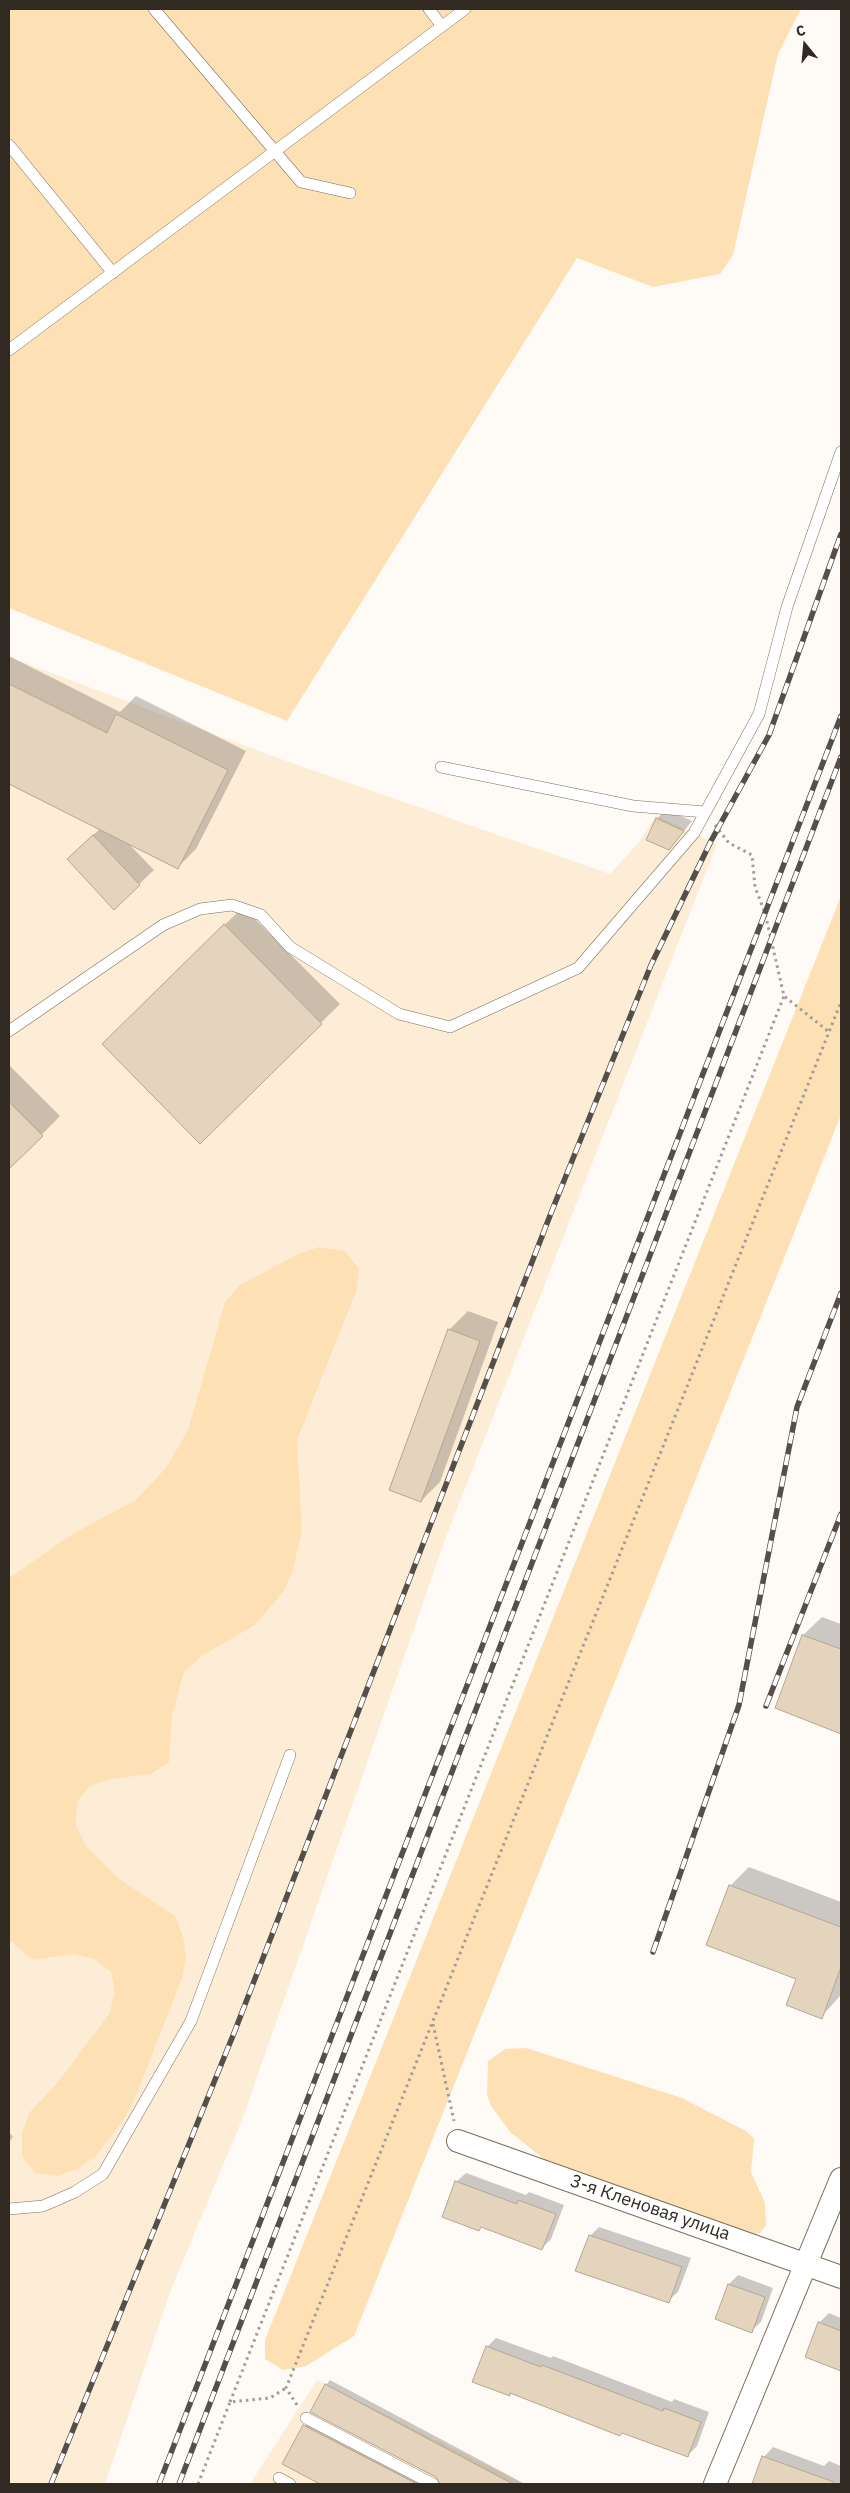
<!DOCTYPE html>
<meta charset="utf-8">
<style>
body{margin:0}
#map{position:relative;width:850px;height:2493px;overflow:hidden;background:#fefbf6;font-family:"IBM Plex Sans",sans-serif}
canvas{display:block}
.frame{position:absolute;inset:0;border:10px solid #302a22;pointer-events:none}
.north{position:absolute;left:780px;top:20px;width:50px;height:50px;-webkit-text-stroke:4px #fff;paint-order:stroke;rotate:343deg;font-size:14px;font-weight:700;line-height:20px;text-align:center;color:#302a22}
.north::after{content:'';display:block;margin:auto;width:18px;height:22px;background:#302a22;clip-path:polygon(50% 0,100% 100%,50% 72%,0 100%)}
</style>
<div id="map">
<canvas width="850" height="2493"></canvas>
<div class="frame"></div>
<div class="north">С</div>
</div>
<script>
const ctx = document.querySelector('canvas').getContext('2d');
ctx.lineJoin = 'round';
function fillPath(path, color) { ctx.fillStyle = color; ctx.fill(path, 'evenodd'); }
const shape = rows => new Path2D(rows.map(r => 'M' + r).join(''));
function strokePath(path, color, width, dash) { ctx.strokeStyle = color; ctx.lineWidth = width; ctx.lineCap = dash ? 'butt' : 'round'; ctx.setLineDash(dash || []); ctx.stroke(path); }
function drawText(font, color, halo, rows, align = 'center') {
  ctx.font = font + ' "IBM Plex Sans",sans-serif'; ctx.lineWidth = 4.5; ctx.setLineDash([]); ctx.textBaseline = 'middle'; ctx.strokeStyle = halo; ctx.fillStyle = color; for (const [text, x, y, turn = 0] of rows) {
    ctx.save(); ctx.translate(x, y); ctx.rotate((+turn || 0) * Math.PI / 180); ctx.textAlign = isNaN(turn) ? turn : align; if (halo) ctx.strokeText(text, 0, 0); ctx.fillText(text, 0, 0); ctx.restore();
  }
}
fillPath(shape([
 [9,657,275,757,610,874,639,842,656,815,717,844,446,1537,242,2120,172,2287,105,2484,9,2484],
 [317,2380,524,2484,250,2484]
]), '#feedd6');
fillPath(shape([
 [9,9,801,9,778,54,733,255,720,274,653,287,577,258,287,721,9,608],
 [841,896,841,1115,354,2336,306,2366,283,2370,265,2359,265,2340],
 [319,1247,344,1251,359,1268,357,1289,297,1440,302,1531,292,1573,283,1592,255,1625,200,1657,184,1672,172,1715,169,1762,151,1774,111,1779,90,1786,77,1802,76,1826,86,1846,118,1878,175,1916,183,1936,186,1957,182,1978,134,2101,123,2121,95,2157,77,2169,57,2176,35,2173,22,2155,22,2133,29,2113,59,2081,109,2014,115,1993,111,1972,94,1959,73,1954,33,1960,9,1940,9,1578,74,1533,136,1500,166,1468,188,1430,225,1302,240,1285,298,1254],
 [526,2048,682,2098,746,2131,754,2139,751,2172,765,2203,766,2225,760,2233,749,2236,544,2159,510,2132,491,2106,487,2095,488,2061,505,2049]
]), '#fee0b5');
fillPath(shape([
 [9,656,120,712,136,696,246,751,196,849,178,867,127,842,154,870,114,908,82,845,101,828,9,782],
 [666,809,692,821,669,849,657,819],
 [243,907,340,1004,200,1142,104,1044],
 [9,1065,60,1116,9,1168],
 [468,1311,498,1322,440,1482,421,1501,449,1330],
 [822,1617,841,1624,841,1732,776,1707,803,1635],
 [749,1867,841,1902,841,1995,821,2017,797,1978,730,1886],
 [9,2132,13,2137,9,2142],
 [466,2173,526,2195,529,2192,564,2205,551,2239,542,2248,482,2226,479,2229,456,2182],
 [599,2227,691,2258,678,2292,668,2301,590,2236],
 [738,2275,773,2288,761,2322,751,2331,716,2318,729,2284],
 [829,2313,841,2318,841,2369,807,2357,819,2323],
 [496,2338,551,2358,553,2356,672,2402,674,2399,709,2412,697,2446,687,2456,511,2392,509,2394,487,2347],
 [330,2380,525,2484,441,2484,437,2476,326,2385],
 [308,2421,429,2484,323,2484,283,2463],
 [773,2447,824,2466,829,2461,841,2466,841,2484,753,2484,764,2457]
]), '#0003');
const building = shape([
 [9,684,107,733,116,714,228,770,178,869,9,784,9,684],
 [656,818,684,831,669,850,646,840,656,818],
 [93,835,140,885,114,910,67,859,93,835],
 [224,924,322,1024,200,1144,102,1044,224,924],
 [9,1102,43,1136,9,1169,9,1102],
 [448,1329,480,1341,421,1502,389,1490,448,1329],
 [802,1635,841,1649,841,1734,775,1708,802,1635],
 [729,1885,841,1927,841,1967,822,2019,786,2005,796,1979,706,1945,729,1885],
 [455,2181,517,2204,518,2200,556,2214,542,2250,481,2227,479,2231,442,2217,455,2181],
 [589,2235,682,2267,669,2303,575,2271,589,2235],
 [728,2284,765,2297,752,2333,715,2319,728,2284],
 [818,2322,841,2331,841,2371,805,2357,818,2322],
 [486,2346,541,2367,542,2365,663,2411,664,2408,701,2422,688,2457,622,2433,620,2436,510,2393,510,2396,472,2382,486,2346],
 [325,2384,513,2484,440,2484,436,2477,310,2412,325,2384],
 [303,2425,417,2484,320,2484,282,2464,303,2425],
 [762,2456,834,2482,834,2484,752,2484,762,2456]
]);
fillPath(building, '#e4d4be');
strokePath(building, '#b6a691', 1);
const lane = shape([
 [154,9,301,182,350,193],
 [429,9,441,25],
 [9,145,113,273],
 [9,350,465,9],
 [441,767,633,806,705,812],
 [9,1031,163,925,200,909,232,905,261,915,290,947,399,1014,450,1027,578,968,694,833,759,714,787,607,841,452],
 [9,2209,43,2206,75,2192,103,2174,191,2021,290,1755],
 [306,2418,433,2484],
 [279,2478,290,2484]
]);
const street = shape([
 [458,2141,841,2277],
 [715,2484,841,2179]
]);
strokePath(lane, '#7b6d59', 12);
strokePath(street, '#7b6d59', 24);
strokePath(shape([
 [715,825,729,843,752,855,755,887,765,913,784,996,829,1032],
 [433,2024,454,2121],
 [230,2402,784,996],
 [297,2405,286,2388,841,1002],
 [198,2484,230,2402,270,2398,286,2388]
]), '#a09c96', 3, [2.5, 4]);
strokePath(lane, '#fff', 11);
strokePath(street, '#fff', 22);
const rail = shape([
 [766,1706,841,1514],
 [653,1952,739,1705,797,1407,841,1293],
 [51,2484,234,2033,551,1213,651,965,711,841,769,735,841,534],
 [159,2484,841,716],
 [179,2484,841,757]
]);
strokePath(rail, '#544f47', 5.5);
strokePath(rail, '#fff', 4, [11]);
drawText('18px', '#302a22', '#fff', [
 ["3-я Кленовая улица",650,2208,19]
]);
</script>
